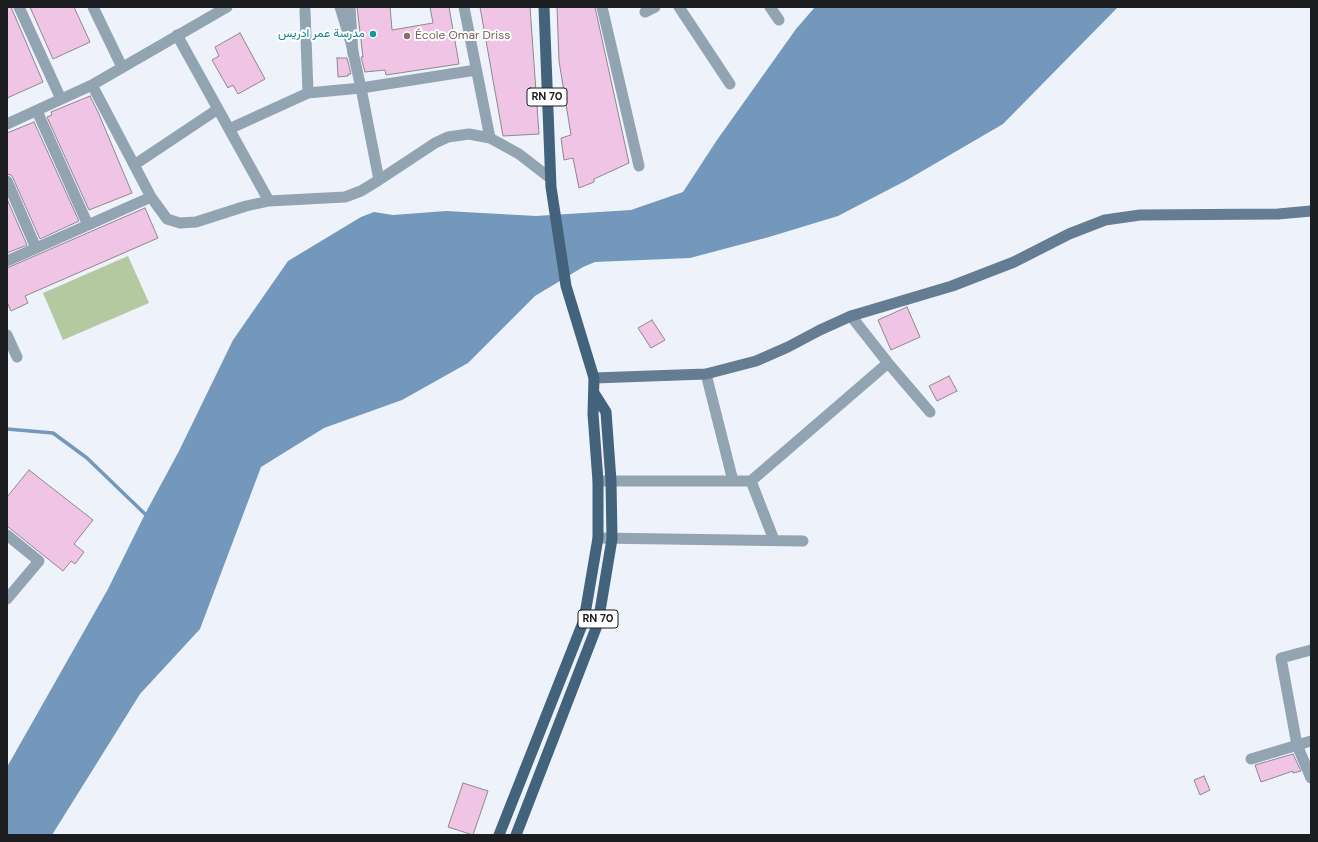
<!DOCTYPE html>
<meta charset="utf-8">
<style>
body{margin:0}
#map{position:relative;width:1318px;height:842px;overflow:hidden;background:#edf2fb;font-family:"DM Sans",sans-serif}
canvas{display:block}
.frame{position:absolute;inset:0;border:8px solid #1b1d20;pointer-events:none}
</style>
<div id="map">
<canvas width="1318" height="842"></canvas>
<div class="frame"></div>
</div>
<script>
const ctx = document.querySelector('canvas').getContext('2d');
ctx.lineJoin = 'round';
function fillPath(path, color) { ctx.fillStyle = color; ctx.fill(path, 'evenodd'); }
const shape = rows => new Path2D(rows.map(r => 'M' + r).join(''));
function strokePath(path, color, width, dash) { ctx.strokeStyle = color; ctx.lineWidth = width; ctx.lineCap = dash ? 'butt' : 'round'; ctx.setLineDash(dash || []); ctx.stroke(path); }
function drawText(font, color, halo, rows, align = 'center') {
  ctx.font = font + ' "DM Sans",Vazirmatn,sans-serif'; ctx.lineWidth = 4; ctx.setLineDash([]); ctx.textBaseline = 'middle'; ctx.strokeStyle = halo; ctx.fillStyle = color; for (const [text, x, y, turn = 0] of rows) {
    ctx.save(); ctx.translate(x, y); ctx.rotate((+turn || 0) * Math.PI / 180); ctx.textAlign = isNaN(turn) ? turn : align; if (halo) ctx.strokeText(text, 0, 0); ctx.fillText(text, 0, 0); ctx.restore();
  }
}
fillPath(shape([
 [128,256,149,303,63,340,43,293]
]), '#b5c9a1');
fillPath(shape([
 [815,7,1118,7,1003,124,907,180,838,216,769,237,690,258,595,262,583,267,535,296,468,363,402,400,324,428,261,467,200,629,140,694,52,835,7,835,7,767,108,589,145,514,179,451,233,340,288,261,361,217,374,212,393,215,446,211,536,216,631,210,683,192,717,140,796,29]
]), '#7498bb');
strokePath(shape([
 [7,429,53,433,87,458,145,514]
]), '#7498bb', 3.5);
const building = shape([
 [7,7,11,7,43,82,7,98,7,7],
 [30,7,74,7,90,42,53,59,30,7],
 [357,7,390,7,392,30,433,23,430,7,449,7,459,64,386,75,385,70,365,72,361,57,363,57,357,7],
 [480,7,530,7,539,134,503,136,480,7],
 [557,7,595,7,629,163,594,179,594,182,579,188,573,158,564,160,561,138,571,135,559,61,557,7],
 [240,33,265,79,238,94,233,85,228,88,212,60,219,56,215,47,240,33],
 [337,58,347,58,351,74,348,74,348,76,338,77,337,58],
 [90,96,98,112,132,193,89,210,47,117,52,115,51,112,90,96],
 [34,122,79,221,40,239,13,178,11,175,7,174,7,133,34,122],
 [7,199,27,245,7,253,7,199],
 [145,208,158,238,25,296,28,303,11,311,7,302,7,268,145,208],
 [907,307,920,337,891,350,878,320,907,307],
 [652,320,665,340,651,348,638,328,652,320],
 [949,376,957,391,937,401,929,386,949,376],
 [29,470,93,520,74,544,84,552,75,564,71,561,63,571,7,526,7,497,29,470],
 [1293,754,1301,771,1293,773,1293,771,1261,782,1255,765,1293,754],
 [1204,776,1210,790,1200,795,1194,780,1204,776],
 [463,783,488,791,473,835,448,827,463,783]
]);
fillPath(building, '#f0c4e4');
strokePath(building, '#8f878c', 1);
strokePath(shape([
 [19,7,61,99],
 [93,7,122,67],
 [340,7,351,43,361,88,379,180],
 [464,7,490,138],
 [602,7,639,166],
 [679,7,730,84],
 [770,7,779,20],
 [305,10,308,93],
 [645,12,655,7],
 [177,35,269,201],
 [92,85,151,197,167,219,180,223,196,222,246,206,269,201,345,197,361,191,379,180,435,143,448,137,469,134,490,138,519,154,550,178],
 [37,111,88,225],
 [7,124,92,85,227,7],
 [229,129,308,93,361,88,476,70],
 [134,165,218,109],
 [7,181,36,248],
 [7,261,151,197],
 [851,316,888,363,930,412],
 [7,335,17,357],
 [706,374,733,481],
 [598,481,751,481,888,363],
 [751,481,774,540],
 [7,535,39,561,7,599],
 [598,538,803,541],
 [1311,650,1281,658,1297,745,1311,778],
 [1251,759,1311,741]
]), '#92a3b2', 11);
strokePath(shape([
 [350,7,353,54]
]), '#92a3b2', 11);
strokePath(shape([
 [594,378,706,374,756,361,788,347,820,330,851,316,952,286,1014,262,1069,234,1105,220,1140,215,1278,214,1311,211]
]), '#647d93', 11);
strokePath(shape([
 [499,835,584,620,598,538,598,481,593,414,594,378,566,286,551,187,544,7],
 [516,835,598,623,612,539,611,481,606,412,594,393]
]), '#43627c', 11);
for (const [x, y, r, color] of [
 [373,34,4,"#0f9aa8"],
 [407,36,4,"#8d6e63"]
]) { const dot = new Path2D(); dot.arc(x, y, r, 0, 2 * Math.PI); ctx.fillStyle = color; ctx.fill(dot); strokePath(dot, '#fff', 1.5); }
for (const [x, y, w] of [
 [547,97,40],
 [598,619,40]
]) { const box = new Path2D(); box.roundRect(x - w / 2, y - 9, w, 18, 3); ctx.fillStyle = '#fff'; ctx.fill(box); strokePath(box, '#1b1d20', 1); }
drawText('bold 11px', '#1b1d20', null, [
 ["RN 70",547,97],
 ["RN 70",598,619]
]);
drawText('12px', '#0d838f', '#fff', [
 ["مدرسة عمر ادريس",365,34]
], 'right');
drawText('12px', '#785e54', '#fff', [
 ["École Omar Driss",415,36]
], 'left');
</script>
